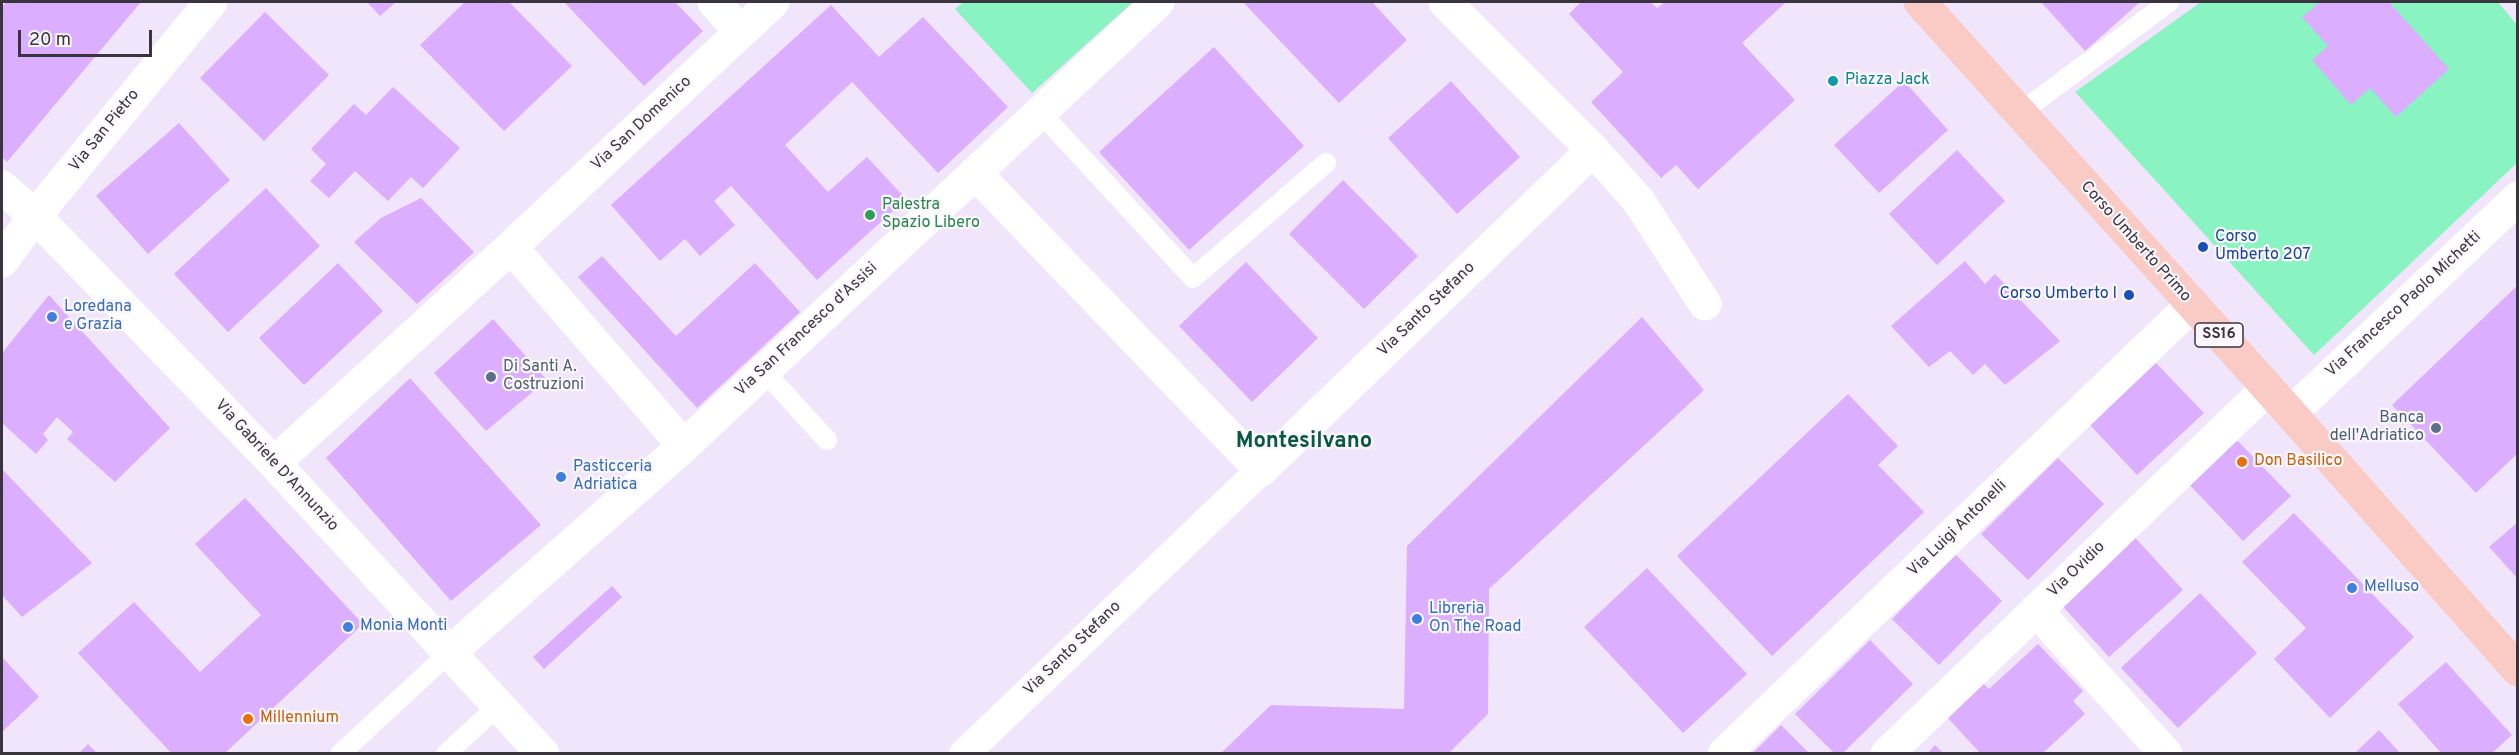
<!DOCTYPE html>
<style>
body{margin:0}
#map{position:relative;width:2519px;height:755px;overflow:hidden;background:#f1e5fc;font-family:Overpass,sans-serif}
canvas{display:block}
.frame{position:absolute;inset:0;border:3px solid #39343e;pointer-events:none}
.scale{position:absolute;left:18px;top:30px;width:134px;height:27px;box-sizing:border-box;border:3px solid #39343e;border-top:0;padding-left:8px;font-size:18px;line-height:21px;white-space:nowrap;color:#39343e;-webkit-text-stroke:4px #faf7fc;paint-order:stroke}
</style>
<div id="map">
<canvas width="2519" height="755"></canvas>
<div class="frame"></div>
<div class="scale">20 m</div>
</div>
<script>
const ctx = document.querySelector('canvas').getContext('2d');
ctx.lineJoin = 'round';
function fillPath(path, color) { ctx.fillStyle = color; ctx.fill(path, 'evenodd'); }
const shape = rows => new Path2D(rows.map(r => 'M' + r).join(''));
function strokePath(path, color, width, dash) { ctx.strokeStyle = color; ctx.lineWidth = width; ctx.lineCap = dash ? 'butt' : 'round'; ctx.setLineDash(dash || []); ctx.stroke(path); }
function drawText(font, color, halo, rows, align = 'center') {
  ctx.font = font + ' Overpass,sans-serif'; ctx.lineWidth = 4.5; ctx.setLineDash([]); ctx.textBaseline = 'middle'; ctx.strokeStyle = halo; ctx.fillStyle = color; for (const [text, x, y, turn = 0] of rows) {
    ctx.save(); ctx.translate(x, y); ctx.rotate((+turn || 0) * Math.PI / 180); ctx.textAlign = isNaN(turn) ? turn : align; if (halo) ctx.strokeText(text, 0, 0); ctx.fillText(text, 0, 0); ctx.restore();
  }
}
fillPath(shape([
 [964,2,1133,2,1032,93,955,9],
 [2201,2,2498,2,2517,25,2517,163,2314,355,2075,92]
]), '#8af3c2');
fillPath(shape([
 [6,2,141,2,7,162,2,157,2,7],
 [367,2,396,2,380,16],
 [465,2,509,2,572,66,504,131,420,45],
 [564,2,675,2,703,31,644,86],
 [1243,2,1372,2,1407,40,1339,103],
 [1578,2,1651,2,1657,8,1665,2,1786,2,1742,43,1795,100,1698,189,1676,165,1661,178,1591,102,1623,72,1569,14,1580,3],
 [2041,2,2140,2,2085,51],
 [2320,2,2389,2,2449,69,2396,117,2370,88,2351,105,2312,60,2328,46,2302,17],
 [831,5,879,57,923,17,1008,107,938,173,852,82,785,145,828,192,867,157,906,199,817,280,731,186,714,201,735,225,700,256,685,239,660,261,611,205],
 [265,12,329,75,264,141,200,78],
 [1214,47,1304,146,1189,250,1099,152],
 [1451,81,1520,157,1457,214,1388,138],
 [1904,81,1948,130,1879,193,1834,145],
 [393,87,460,148,423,188,411,177,388,201,355,171,329,198,310,181,326,164,311,149,354,104,366,115],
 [179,123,230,180,148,254,96,196],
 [1957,150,2005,201,1937,265,1889,214],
 [1343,180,1418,256,1364,309,1289,234],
 [266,188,320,246,228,332,174,274],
 [421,198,474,252,417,304,354,242,381,218],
 [602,256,676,336,755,263,800,312,697,408,578,277],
 [1965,261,1985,284,1995,274,2060,341,2005,385,1985,364,1973,375,1950,351,1929,367,1891,326],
 [1246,262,1318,338,1252,402,1179,326],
 [338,263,383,311,304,385,259,338],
 [2518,285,2518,453,2476,493,2392,405],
 [49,295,170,428,115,482,67,439,73,432,57,417,43,434,48,440,36,454,2,423,2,353],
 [1642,317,1704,390,1489,589,1488,714,1448,754,1220,754,1271,705,1404,709,1407,546],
 [493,319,547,380,486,431,434,373],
 [2156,363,2204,413,2137,475,2090,425],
 [410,378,541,525,451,601,326,458],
 [1848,394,1898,446,1878,465,1924,512,1772,656,1677,556],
 [2234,437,2291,496,2243,541,2187,482],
 [2058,458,2104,504,2028,580,1981,534],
 [2,469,92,563,22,617,2,595],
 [245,498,363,624,224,754,172,754,78,653,134,602,200,672,261,615,195,544],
 [2294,513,2414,637,2330,718,2274,659,2306,628,2242,562],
 [2518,522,2518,579,2489,547],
 [2130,532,2183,590,2109,657,2056,599],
 [1956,555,2002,601,1939,665,1892,619],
 [1647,568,1747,674,1683,733,1584,627],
 [612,586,622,597,544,669,533,657],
 [2200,593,2257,653,2178,728,2121,668],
 [1870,640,1913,684,1842,754,1835,754,1795,714],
 [2038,644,2083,691,2073,701,2085,714,2044,752,2045,754,1981,754,1946,716,1983,683,1989,689],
 [2,657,39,697,2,732],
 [2446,662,2512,735,2491,754,2442,754,2398,704],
 [1781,725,1810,754,1752,754],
 [2379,730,2401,754,2354,754],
 [88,744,98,754,78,754],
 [1935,745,1944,754,1927,754]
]), '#dbaeff');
strokePath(shape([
 [1040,112,1193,278,1326,163],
 [2020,113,2169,2],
 [763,370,827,440],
 [340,754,449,653],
 [446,754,498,706]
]), '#fff', 20);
strokePath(shape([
 [964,754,1261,470]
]), '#fff', 30);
strokePath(shape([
 [714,2,740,31],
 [1445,2,1593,150,1638,200,1705,304],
 [975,173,1261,470,1593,150],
 [2,187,35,216,274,463,543,754],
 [511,247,684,446],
 [2,261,35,216,211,2],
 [2291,413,2518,198],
 [274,463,511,247,773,2],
 [2036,610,2166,754],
 [449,653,684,446,1158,2],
 [1724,754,2191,306],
 [1887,754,2268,388]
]), '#fff', 33);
strokePath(shape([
 [1920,2,2268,388,2518,670]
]), '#facbc5', 33);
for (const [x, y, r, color] of [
 [1833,81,6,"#0f9aa8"],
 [870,215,6,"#2e9e5b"],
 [2203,247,6,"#1a4fb4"],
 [2129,295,6,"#1a4fb4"],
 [52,317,6,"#3f7fe0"],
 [491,377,6,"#5c6f8a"],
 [2436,428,6,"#5c6f8a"],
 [2242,462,6,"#e8710a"],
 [561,477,6,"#3f7fe0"],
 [2352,588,6,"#3f7fe0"],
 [1417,619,6,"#3f7fe0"],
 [348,627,6,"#3f7fe0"],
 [248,719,6,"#e8710a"]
]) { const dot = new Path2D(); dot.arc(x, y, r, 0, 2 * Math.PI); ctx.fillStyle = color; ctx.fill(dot); strokePath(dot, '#faf7fc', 2); }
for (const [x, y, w] of [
 [2219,335,48]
]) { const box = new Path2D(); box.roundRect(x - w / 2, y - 12, w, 24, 4.5); ctx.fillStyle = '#faf7fc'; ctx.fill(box); strokePath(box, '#39343e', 1.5); }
drawText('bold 15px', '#39343e', null, [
 ["SS16",2219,335]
]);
drawText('16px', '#0d838f', '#faf7fc', [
 ["Piazza Jack",1845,81]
], 'left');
drawText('16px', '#39343e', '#faf7fc', [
 ["Via San Domenico",642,124,-43],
 ["Via San Pietro",105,131,-51],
 ["Corso Umberto Primo",2135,242,48],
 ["Via Francesco Paolo Michetti",2404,305,-43],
 ["Via Santo Stefano",1427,310,-44],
 ["Via San Francesco d'Assisi",807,330,-43],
 ["Via Gabriele D'Annunzio",276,466,47],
 ["Via Luigi Antonelli",1958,529,-44],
 ["Via Ovidio",2077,570,-44],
 ["Via Santo Stefano",1073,649,-44]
]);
drawText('16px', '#27864d', '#faf7fc', [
 ["Palestra",882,206],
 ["Spazio Libero",882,224]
], 'left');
drawText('16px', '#164399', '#faf7fc', [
 ["Corso",2215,238],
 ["Umberto 207",2215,256],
 ["Corso Umberto I",2117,295,"right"]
], 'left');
drawText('16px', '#366cbe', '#faf7fc', [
 ["Loredana",64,308],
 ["e Grazia",64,326],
 ["Pasticceria",573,468],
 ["Adriatica",573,486],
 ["Melluso",2364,588],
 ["Libreria",1429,610],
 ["On The Road",1429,628],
 ["Monia Monti",360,627]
], 'left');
drawText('16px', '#4e5e75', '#faf7fc', [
 ["Di Santi A.",503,368],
 ["Costruzioni",503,386],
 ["Banca",2424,419,"right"],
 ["dell'Adriatico",2424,437,"right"]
], 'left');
drawText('16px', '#c56008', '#faf7fc', [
 ["Don Basilico",2254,462],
 ["Millennium",260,719]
], 'left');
drawText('bold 22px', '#0a5841', '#faf7fc', [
 ["Montesilvano",1304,443]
]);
</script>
